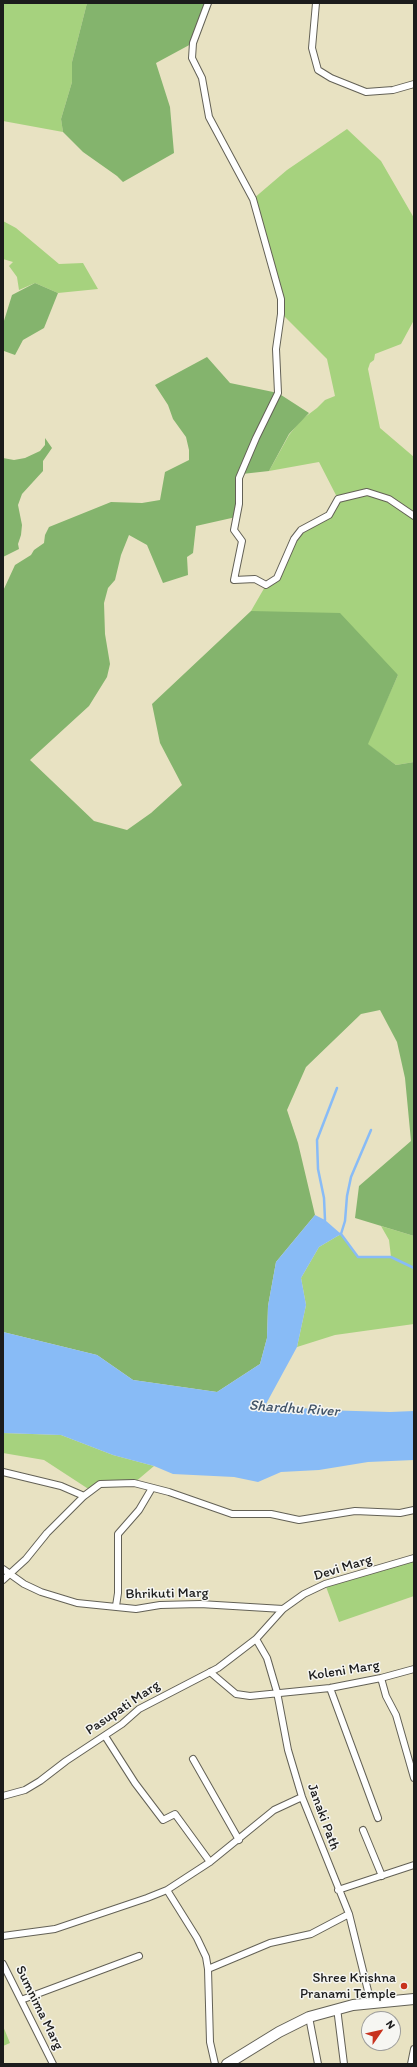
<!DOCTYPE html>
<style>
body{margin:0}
#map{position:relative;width:417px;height:2067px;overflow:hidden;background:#e8e2c2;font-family:Itim,sans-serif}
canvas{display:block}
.frame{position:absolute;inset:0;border:4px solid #1c1c1c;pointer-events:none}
.north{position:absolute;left:361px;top:2011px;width:40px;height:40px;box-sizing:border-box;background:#f6f6f2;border:1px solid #9f9f9c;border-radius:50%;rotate:56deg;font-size:11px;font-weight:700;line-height:16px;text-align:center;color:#1c1c1c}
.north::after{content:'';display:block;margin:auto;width:14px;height:18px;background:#c8321e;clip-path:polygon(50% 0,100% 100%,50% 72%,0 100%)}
</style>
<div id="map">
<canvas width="417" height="2067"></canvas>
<div class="frame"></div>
<div class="north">N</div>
</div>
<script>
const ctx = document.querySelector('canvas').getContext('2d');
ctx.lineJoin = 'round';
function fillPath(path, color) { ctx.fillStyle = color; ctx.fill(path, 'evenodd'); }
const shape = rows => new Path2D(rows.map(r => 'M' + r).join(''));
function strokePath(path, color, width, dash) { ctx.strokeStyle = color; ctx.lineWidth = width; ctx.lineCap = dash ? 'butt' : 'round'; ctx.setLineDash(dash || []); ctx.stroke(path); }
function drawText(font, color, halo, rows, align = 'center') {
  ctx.font = font + ' Itim,sans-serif'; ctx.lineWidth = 3; ctx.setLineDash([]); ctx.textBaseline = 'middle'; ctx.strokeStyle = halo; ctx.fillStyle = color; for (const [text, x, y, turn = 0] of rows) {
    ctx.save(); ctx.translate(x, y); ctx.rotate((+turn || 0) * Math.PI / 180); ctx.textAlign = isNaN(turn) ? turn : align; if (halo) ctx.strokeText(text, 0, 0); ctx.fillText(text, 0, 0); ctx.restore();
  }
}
fillPath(shape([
 [3,3,87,3,72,62,72,82,61,119,63,132,3,121],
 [347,129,381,161,414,218,414,320,401,344,375,354,374,360,370,363,368,369,380,428,414,457,414,762,396,765,367,744,398,675,251,611,266,585,277,578,301,530,329,515,338,499,319,462,269,471,289,435,301,420,317,408,325,400,335,396,327,359,281,313,281,299,253,199,287,170],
 [3,221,16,228,59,264,83,263,98,289,58,293,35,283,19,290,17,277,9,266,13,262,3,259],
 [381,1226,414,1236,414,1324,335,1335,297,1347,306,1305,301,1278,319,1247,341,1234,358,1257,391,1257,389,1240],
 [3,1433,61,1435,113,1455,154,1466,134,1483,114,1482,90,1490,44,1460,3,1453],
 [414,1558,414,1596,339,1622,325,1584],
 [3,2026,10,2043,3,2046]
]), '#a6d27e');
fillPath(shape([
 [87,3,208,3,193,43,156,63,170,107,174,153,123,182,117,176,83,152,63,132,61,119,72,82,72,62],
 [35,283,58,293,44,328,23,340,15,355,4,351,3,353,3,324,12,295],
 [207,357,230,383,278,393,309,413,289,434,269,471,242,474,236,517,196,526,193,553,187,557,188,575,163,583,147,545,129,535,121,555,115,580,108,588,104,603,105,634,110,664,107,677,89,706,30,760,94,821,127,830,151,813,182,785,160,743,152,704,251,611,340,613,398,675,368,744,396,765,414,762,414,1236,355,1218,359,1186,411,1141,405,1078,397,1042,380,1010,361,1014,306,1067,287,1110,298,1143,315,1215,276,1262,268,1306,267,1338,260,1364,217,1392,133,1380,97,1355,3,1332,3,591,15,565,31,555,34,550,44,543,45,535,49,527,111,502,142,503,160,500,165,472,189,460,189,450,186,437,173,419,168,405,155,385],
 [45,438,52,448,43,461,43,471,22,494,18,505,22,525,21,535,18,544,19,549,3,557,3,458,14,460,25,458,40,451,45,445]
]), '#84b46d');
fillPath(shape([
 [315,1215,325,1220,341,1234,319,1247,301,1278,306,1305,297,1347,266,1404,321,1410,390,1412,414,1411,414,1460,368,1462,319,1470,281,1472,258,1482,234,1477,173,1474,154,1466,113,1455,61,1435,3,1433,3,1332,97,1355,133,1380,217,1392,260,1364,267,1338,268,1306,276,1262]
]), '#88bbf6');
strokePath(shape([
 [323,1223,325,1220,324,1198,318,1169,317,1140,337,1088],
 [338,1234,341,1234,358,1257,391,1257,414,1268],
 [341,1234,345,1221,347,1196,351,1177,371,1130]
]), '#88bbf6', 2.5);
const minor = shape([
 [208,3,193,43,192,58,202,78,209,117,253,199,281,299,281,314,276,349,278,393,256,438,239,478,239,504,234,530,242,541,234,580,255,579,266,585,277,578,294,539,301,530,329,515,338,499,367,492,389,499,414,516],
 [316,3,312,48,318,70,331,78,366,92,393,90,414,84],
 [3,1472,61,1486,84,1496],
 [3,1569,24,1584,41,1592,77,1603,136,1609,160,1605,200,1604,283,1609],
 [3,1580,26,1559,47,1533,84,1496,100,1484,134,1483,169,1492,232,1514,271,1514,299,1520,355,1511,400,1513,414,1510],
 [116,1606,118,1593,118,1534,139,1510,152,1488],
 [256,1639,267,1658,277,1692,288,1750,302,1797,349,1914,371,2003],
 [210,1672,236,1694,250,1696,330,1688,381,1678,414,1669],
 [381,1678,386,1696,396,1715,414,1778],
 [330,1688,378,1818],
 [105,1736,135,1783,163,1820,175,1814,210,1862],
 [193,1759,239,1840],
 [3,1796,25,1790,40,1781,66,1761,122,1724,139,1709,218,1668,256,1639,283,1609,304,1594,325,1584,414,1558],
 [363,1830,382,1876],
 [167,1890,197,1938,206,1957,208,1969,210,2042,215,2064],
 [338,1890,414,1865],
 [3,1936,55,1929,147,1898,167,1890,210,1862,274,1810,302,1797],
 [3,1964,53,2064],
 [208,1969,270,1943,311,1934,349,1914],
 [21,2000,139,1956],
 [337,2008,344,2064],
 [309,2017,318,2064],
 [411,2064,414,2049]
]);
const primary = shape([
 [227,2064,279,2032,309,2017,353,2005,414,1999]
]);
strokePath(minor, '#636156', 8);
strokePath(primary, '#636156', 12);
strokePath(minor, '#fff', 6);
strokePath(primary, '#fff', 10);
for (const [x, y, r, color] of [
 [404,1986,4,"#c8321e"]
]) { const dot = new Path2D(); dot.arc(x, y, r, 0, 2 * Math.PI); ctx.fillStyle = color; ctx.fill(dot); strokePath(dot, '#f6f6f2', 1.5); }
drawText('14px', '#1c1c1c', '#f6f6f2', [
 ["Devi Marg",343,1568,-17],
 ["Bhrikuti Marg",167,1594,-1],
 ["Koleni Marg",344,1671,-9],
 ["Pasupati Marg",123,1708,-34],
 ["Janaki Path",323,1817,70],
 ["Sumnima Marg",39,2008,64]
]);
drawText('14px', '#1c1c1c', '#f6f6f2', [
 ["Shree Krishna",396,1978],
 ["Pranami Temple",396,1994]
], 'right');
drawText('italic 15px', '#425468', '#f6f6f2', [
 ["Shardhu River",294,1409,4]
]);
</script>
